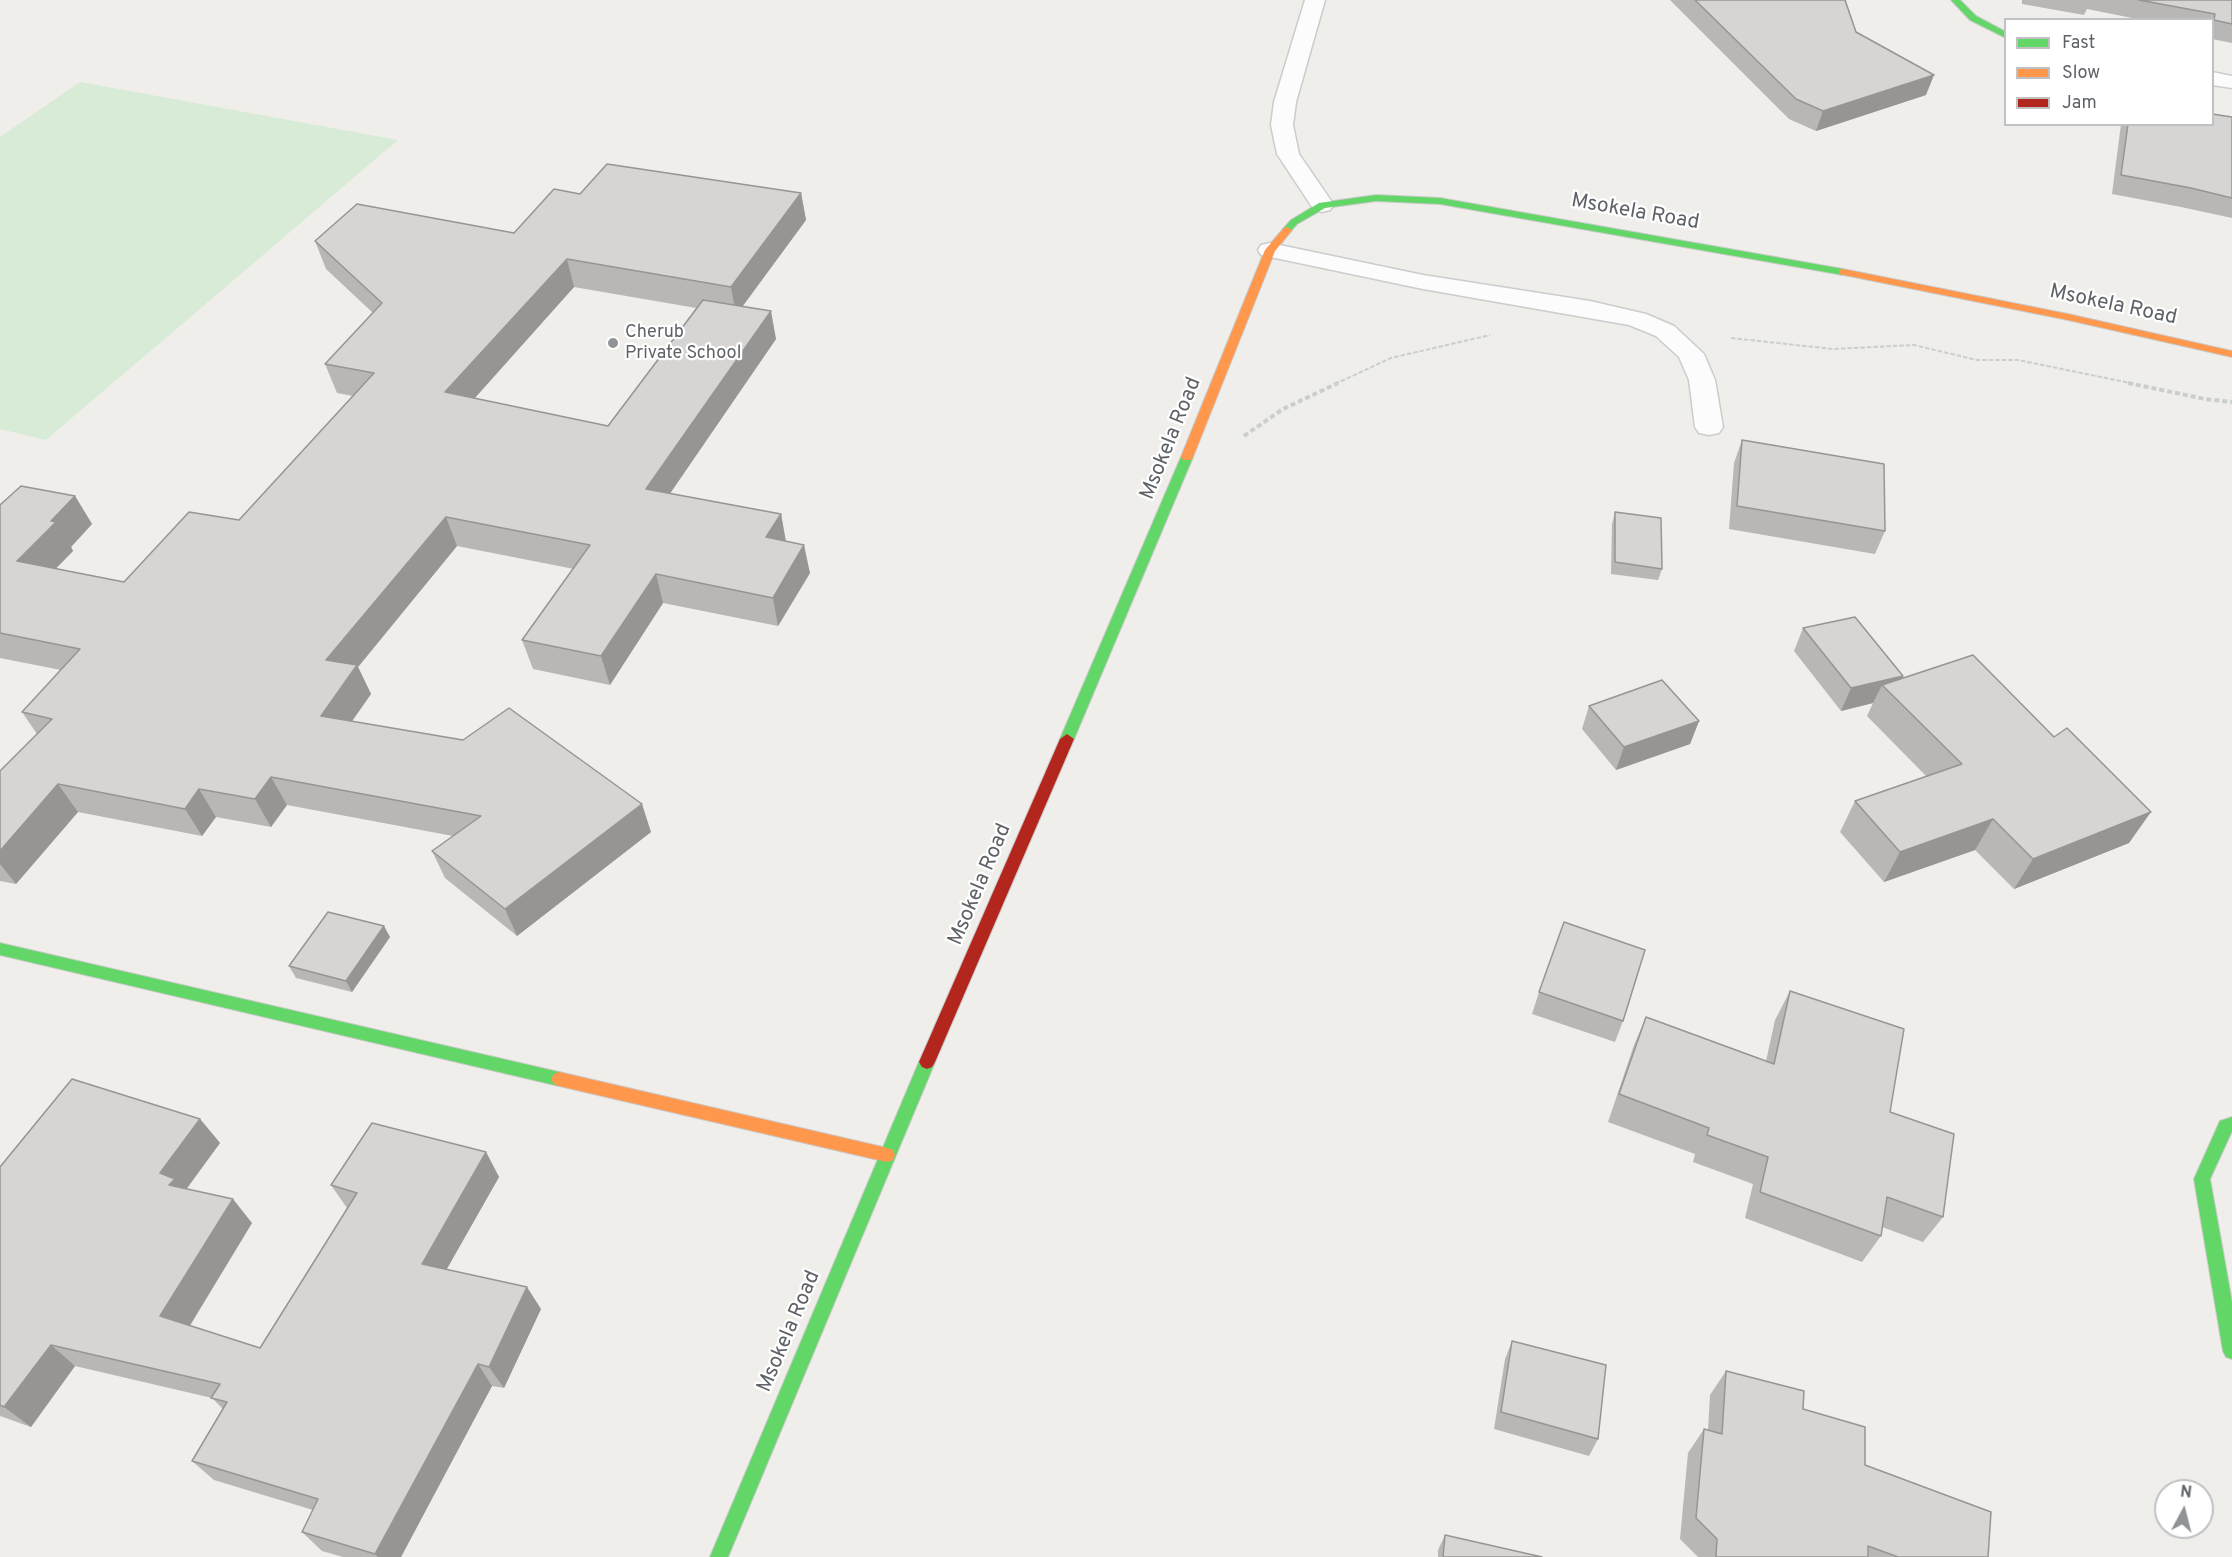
<!DOCTYPE html>
<style>
body{margin:0}
#map{position:relative;width:2232px;height:1557px;overflow:hidden;background:#efeeea;font-family:Overpass,sans-serif}
canvas{display:block}
.legend{position:absolute;left:2004px;top:18px;width:210px;height:108px;box-sizing:border-box;background:#fff;border:2px solid #bfc1c3;margin:0;padding:8px 10px;list-style:none;font-size:18px;color:#5f6368}
.legend li{display:flex;align-items:center;gap:12px;height:30px}
.legend b{width:30px;border:2px solid #bfc1c3}
.north{position:absolute;left:2154px;top:1479px;width:60px;height:60px;box-sizing:border-box;background:#fff;border:2px solid #bfc1c3;border-radius:50%;rotate:7deg;font-size:16px;font-weight:700;line-height:24px;text-align:center;color:#5f6368}
.north::after{content:'';display:block;margin:auto;width:21px;height:27px;background:#919496;clip-path:polygon(50% 0,100% 100%,50% 72%,0 100%)}
</style>
<div id="map">
<canvas width="2232" height="1557"></canvas>
<ul class="legend">
<li><b style="height:8px;background:#63d668"></b>Fast</li>
<li><b style="height:8px;background:#ff974d"></b>Slow</li>
<li><b style="height:8px;background:#b3261e"></b>Jam</li>
</ul>
<div class="north">N</div>
</div>
<script>
const ctx = document.querySelector('canvas').getContext('2d');
ctx.lineJoin = 'round';
function fillPath(path, color) { ctx.fillStyle = color; ctx.fill(path, 'evenodd'); }
const shape = rows => new Path2D(rows.map(r => 'M' + r).join(''));
function strokePath(path, color, width, dash) { ctx.strokeStyle = color; ctx.lineWidth = width; ctx.lineCap = dash ? 'butt' : 'round'; ctx.setLineDash(dash || []); ctx.stroke(path); }
function drawText(font, color, halo, rows, align = 'center') {
  ctx.font = font + ' Overpass,sans-serif'; ctx.lineWidth = 4.5; ctx.setLineDash([]); ctx.textBaseline = 'middle'; ctx.strokeStyle = halo; ctx.fillStyle = color; for (const [text, x, y, turn = 0] of rows) {
    ctx.save(); ctx.translate(x, y); ctx.rotate((+turn || 0) * Math.PI / 180); ctx.textAlign = isNaN(turn) ? turn : align; if (halo) ctx.strokeText(text, 0, 0); ctx.fillText(text, 0, 0); ctx.restore();
  }
}
fillPath(shape([
 [80,82,398,140,46,440,0,429,0,137]
]), '#d8ebd6');
const lane = shape([
 [1305,0,1325,0,1296,102,1293,125,1299,154,1334,205,1330,210,1322,212,1314,210,1277,154,1271,125,1274,102,1305,0],
 [1270,243,1423,275,1590,301,1646,314,1674,326,1704,354,1715,380,1723,427,1719,433,1709,435,1699,433,1695,427,1689,380,1679,357,1656,336,1629,325,1423,289,1261,255,1258,250,1261,245,1270,243]
]);
const street = shape([
 [2212,72,2232,76,2232,88,2212,85,2212,72]
]);
const fast = shape([
 [1951,0,1960,0,1976,16,2006,32,2006,38,1970,20,1951,0],
 [1376,195,1440,198,1843,269,1848,272,1843,275,1440,204,1376,201,1325,208,1297,224,1290,232,1282,230,1291,220,1319,203,1376,195],
 [1187,453,1193,457,1074,739,1072,742,1062,742,1060,739,1181,457,1187,453],
 [0,943,559,1072,564,1074,567,1079,564,1084,559,1086,0,955,0,943],
 [927,1055,932,1057,935,1062,728,1557,710,1557,919,1062,922,1057,927,1055],
 [2232,1117,2232,1131,2210,1179,2232,1302,2232,1359,2226,1357,2223,1351,2194,1179,2220,1121,2232,1117]
]);
const slow = shape([
 [1287,227,1292,230,1275,251,1193,457,1191,460,1183,460,1181,457,1265,250,1284,228,1287,227],
 [1843,269,2068,314,2232,351,2232,357,2068,320,1839,274,1839,270,1843,269],
 [559,1072,887,1148,893,1150,895,1155,893,1160,887,1162,559,1086,554,1084,551,1079,554,1074,559,1072]
]);
const jam = shape([
 [1067,734,1074,739,935,1062,932,1067,927,1069,922,1067,919,1062,1060,739,1067,734]
]);
strokePath(lane, '#cbcccc', 3);
strokePath(street, '#cbcccc', 3);
strokePath(fast, '#cacacb', 2);
strokePath(slow, '#cacacb', 2);
strokePath(jam, '#cacacb', 2);
strokePath(shape([
 [1731,338,1833,349,1914,345,1977,360,2018,360,2135,384],
 [1335,384,1391,358,1490,335]
]), '#cacfcc', 2, [4.5, 2]);
strokePath(shape([
 [2128,383,2205,399,2232,402],
 [1244,436,1283,409,1338,383]
]), '#cacfcc', 4, [5, 3]);
fillPath(lane, '#fdfcfc');
fillPath(street, '#fdfcfc');
fillPath(fast, '#63d668');
fillPath(slow, '#ff974d');
fillPath(jam, '#b3261e');
fillPath(shape([
 [1670,0,1845,0,1856,32,1926,95,1816,131,1789,119],
 [2022,0,2232,0,2232,43,2212,39,2212,20,2142,20,2087,9,2084,15,2022,4],
 [2232,117,2232,218,2181,207,2112,194,2121,124,2212,124],
 [801,193,806,220,743,306,776,339,670,493,781,514,786,541,810,573,778,626,663,603,610,685,533,669,522,640,574,569,457,546,358,667,371,694,352,721,651,832,517,936,445,878,432,851,453,836,287,805,271,827,216,817,202,836,78,812,16,884,0,881,0,771,37,734,22,712,61,670,0,658,0,505,75,496,92,524,71,547,73,551,55,569,124,582,239,520,353,396,337,393,325,364,373,313,326,269,315,241,514,233,580,194],
 [574,287,696,308,608,426,475,398],
 [1742,440,1885,531,1875,554,1729,529,1734,463],
 [1615,512,1662,569,1658,580,1611,574,1612,524],
 [1803,628,1903,676,1902,678,2129,843,2014,889,1975,850,1884,882,1840,832,1855,801,1927,777,1867,716,1873,703,1841,711,1794,651],
 [1589,706,1699,721,1690,744,1616,770,1582,729],
 [390,937,352,992,296,978,289,966],
 [1790,991,1890,1112,1943,1217,1923,1242,1882,1227,1881,1236,1862,1262,1745,1218,1753,1184,1693,1162,1695,1154,1608,1122,1634,1045,1646,1017,1766,1061,1775,1020],
 [1539,992,1623,1021,1615,1042,1532,1014],
 [200,1119,220,1143,186,1189,252,1223,190,1326,260,1348,347,1208,331,1185,486,1152,499,1177,447,1269,541,1309,504,1388,492,1386,401,1557,343,1557,322,1551,302,1532,313,1510,214,1480,192,1461,223,1409,212,1398,75,1366,31,1427,0,1416,0,1167],
 [1512,1341,1598,1439,1589,1456,1494,1429,1505,1359],
 [1726,1371,1803,1409,1865,1465,1988,1557,1698,1557,1680,1539,1688,1453,1704,1429,1708,1430,1710,1395],
 [1445,1535,1542,1557,1438,1557,1438,1550]
]), '#b8b7b5');
fillPath(shape([
 [1934,75,1926,95,1816,131,1823,111],
 [801,193,806,220,736,315,731,287],
 [567,259,574,287,455,420,445,392],
 [771,311,776,339,654,517,646,489],
 [75,496,92,524,71,547,73,551,35,590,17,561,51,521],
 [781,514,786,543,766,537],
 [446,517,457,546,358,667,371,694,336,744,321,716,326,660],
 [804,545,810,573,778,626,773,598],
 [656,574,663,603,610,685,601,656],
 [1903,676,1893,696,1882,685,1873,703,1841,711,1851,688],
 [1699,721,1690,744,1616,770,1624,747],
 [271,777,287,805,271,827,255,799],
 [58,784,78,812,16,884,0,864,0,851],
 [199,789,216,817,202,836,185,809],
 [642,804,651,832,517,936,505,909],
 [2151,812,2129,843,2014,889,2033,859],
 [1993,819,1975,850,1884,882,1900,852],
 [384,926,390,937,352,992,346,981],
 [200,1119,220,1143,185,1191,190,1209,160,1173],
 [486,1152,499,1177,437,1286,422,1264],
 [233,1199,252,1223,182,1338,160,1316],
 [527,1287,541,1309,504,1388,489,1367],
 [51,1345,75,1366,31,1427,4,1407],
 [478,1364,492,1386,401,1557,378,1557,375,1554]
]), '#969594');
const building = shape([
 [1695,0,1845,0,1856,32,1934,75,1823,111,1796,99,1695,0],
 [2139,0,2232,0,2232,24,2214,20,2215,14,2139,0],
 [2212,114,2232,117,2232,198,2191,188,2121,175,2128,124,2212,124,2212,114],
 [607,164,801,193,731,287,567,259,445,392,608,426,703,300,771,311,646,489,781,514,766,537,804,545,773,598,656,574,601,656,522,640,590,545,446,517,326,660,357,665,321,716,463,740,509,708,642,804,505,909,432,851,481,816,271,777,255,799,199,789,185,809,58,784,0,851,0,771,52,719,22,712,80,649,0,633,0,505,21,486,75,496,51,521,56,522,17,561,124,582,189,512,239,520,374,373,325,364,382,303,315,241,357,204,514,233,554,189,580,194,607,164],
 [1742,440,1884,464,1885,531,1737,506,1742,440],
 [1615,512,1661,518,1662,569,1615,562,1615,512],
 [1855,617,1903,676,1851,688,1803,628,1855,617],
 [1973,655,2054,737,2067,728,2151,812,2033,859,1993,819,1900,852,1855,801,1962,764,1882,685,1973,655],
 [1662,680,1699,721,1624,747,1589,706,1662,680],
 [328,912,384,926,346,981,289,966,328,912],
 [1564,922,1645,950,1623,1021,1539,992,1564,922],
 [1790,991,1904,1029,1890,1112,1954,1134,1943,1217,1887,1197,1881,1236,1760,1192,1768,1157,1707,1135,1709,1128,1619,1094,1646,1017,1774,1064,1790,991],
 [72,1079,200,1119,160,1173,175,1179,169,1185,233,1199,160,1316,260,1348,357,1193,331,1185,372,1123,486,1152,422,1264,527,1287,489,1367,478,1364,375,1554,302,1532,318,1499,192,1461,227,1402,211,1398,220,1384,51,1345,4,1407,0,1405,0,1167,72,1079],
 [1512,1341,1606,1365,1598,1439,1501,1412,1512,1341],
 [1726,1371,1804,1391,1803,1409,1865,1427,1865,1465,1991,1512,1988,1557,1898,1557,1868,1546,1868,1557,1716,1557,1717,1539,1696,1518,1704,1429,1722,1434,1726,1371],
 [1445,1535,1542,1557,1443,1557,1445,1535]
]);
fillPath(building, '#d6d5d3');
strokePath(building, '#969594', 1.5);
for (const [x, y, r, color] of [
 [613,343,6,"#919496"]
]) { const dot = new Path2D(); dot.arc(x, y, r, 0, 2 * Math.PI); ctx.fillStyle = color; ctx.fill(dot); strokePath(dot, '#fff', 2); }
drawText('18px', '#5f6368', '#fff', [
 ["Cherub",625,333],
 ["Private School",625,354]
], 'left');
drawText('21px', '#5f6368', '#fff', [
 ["Msokela Road",1635,213,10],
 ["Msokela Road",2113,306,12],
 ["Msokela Road",1172,439,-68],
 ["Msokela Road",981,885,-67],
 ["Msokela Road",790,1332,-67]
]);
</script>
